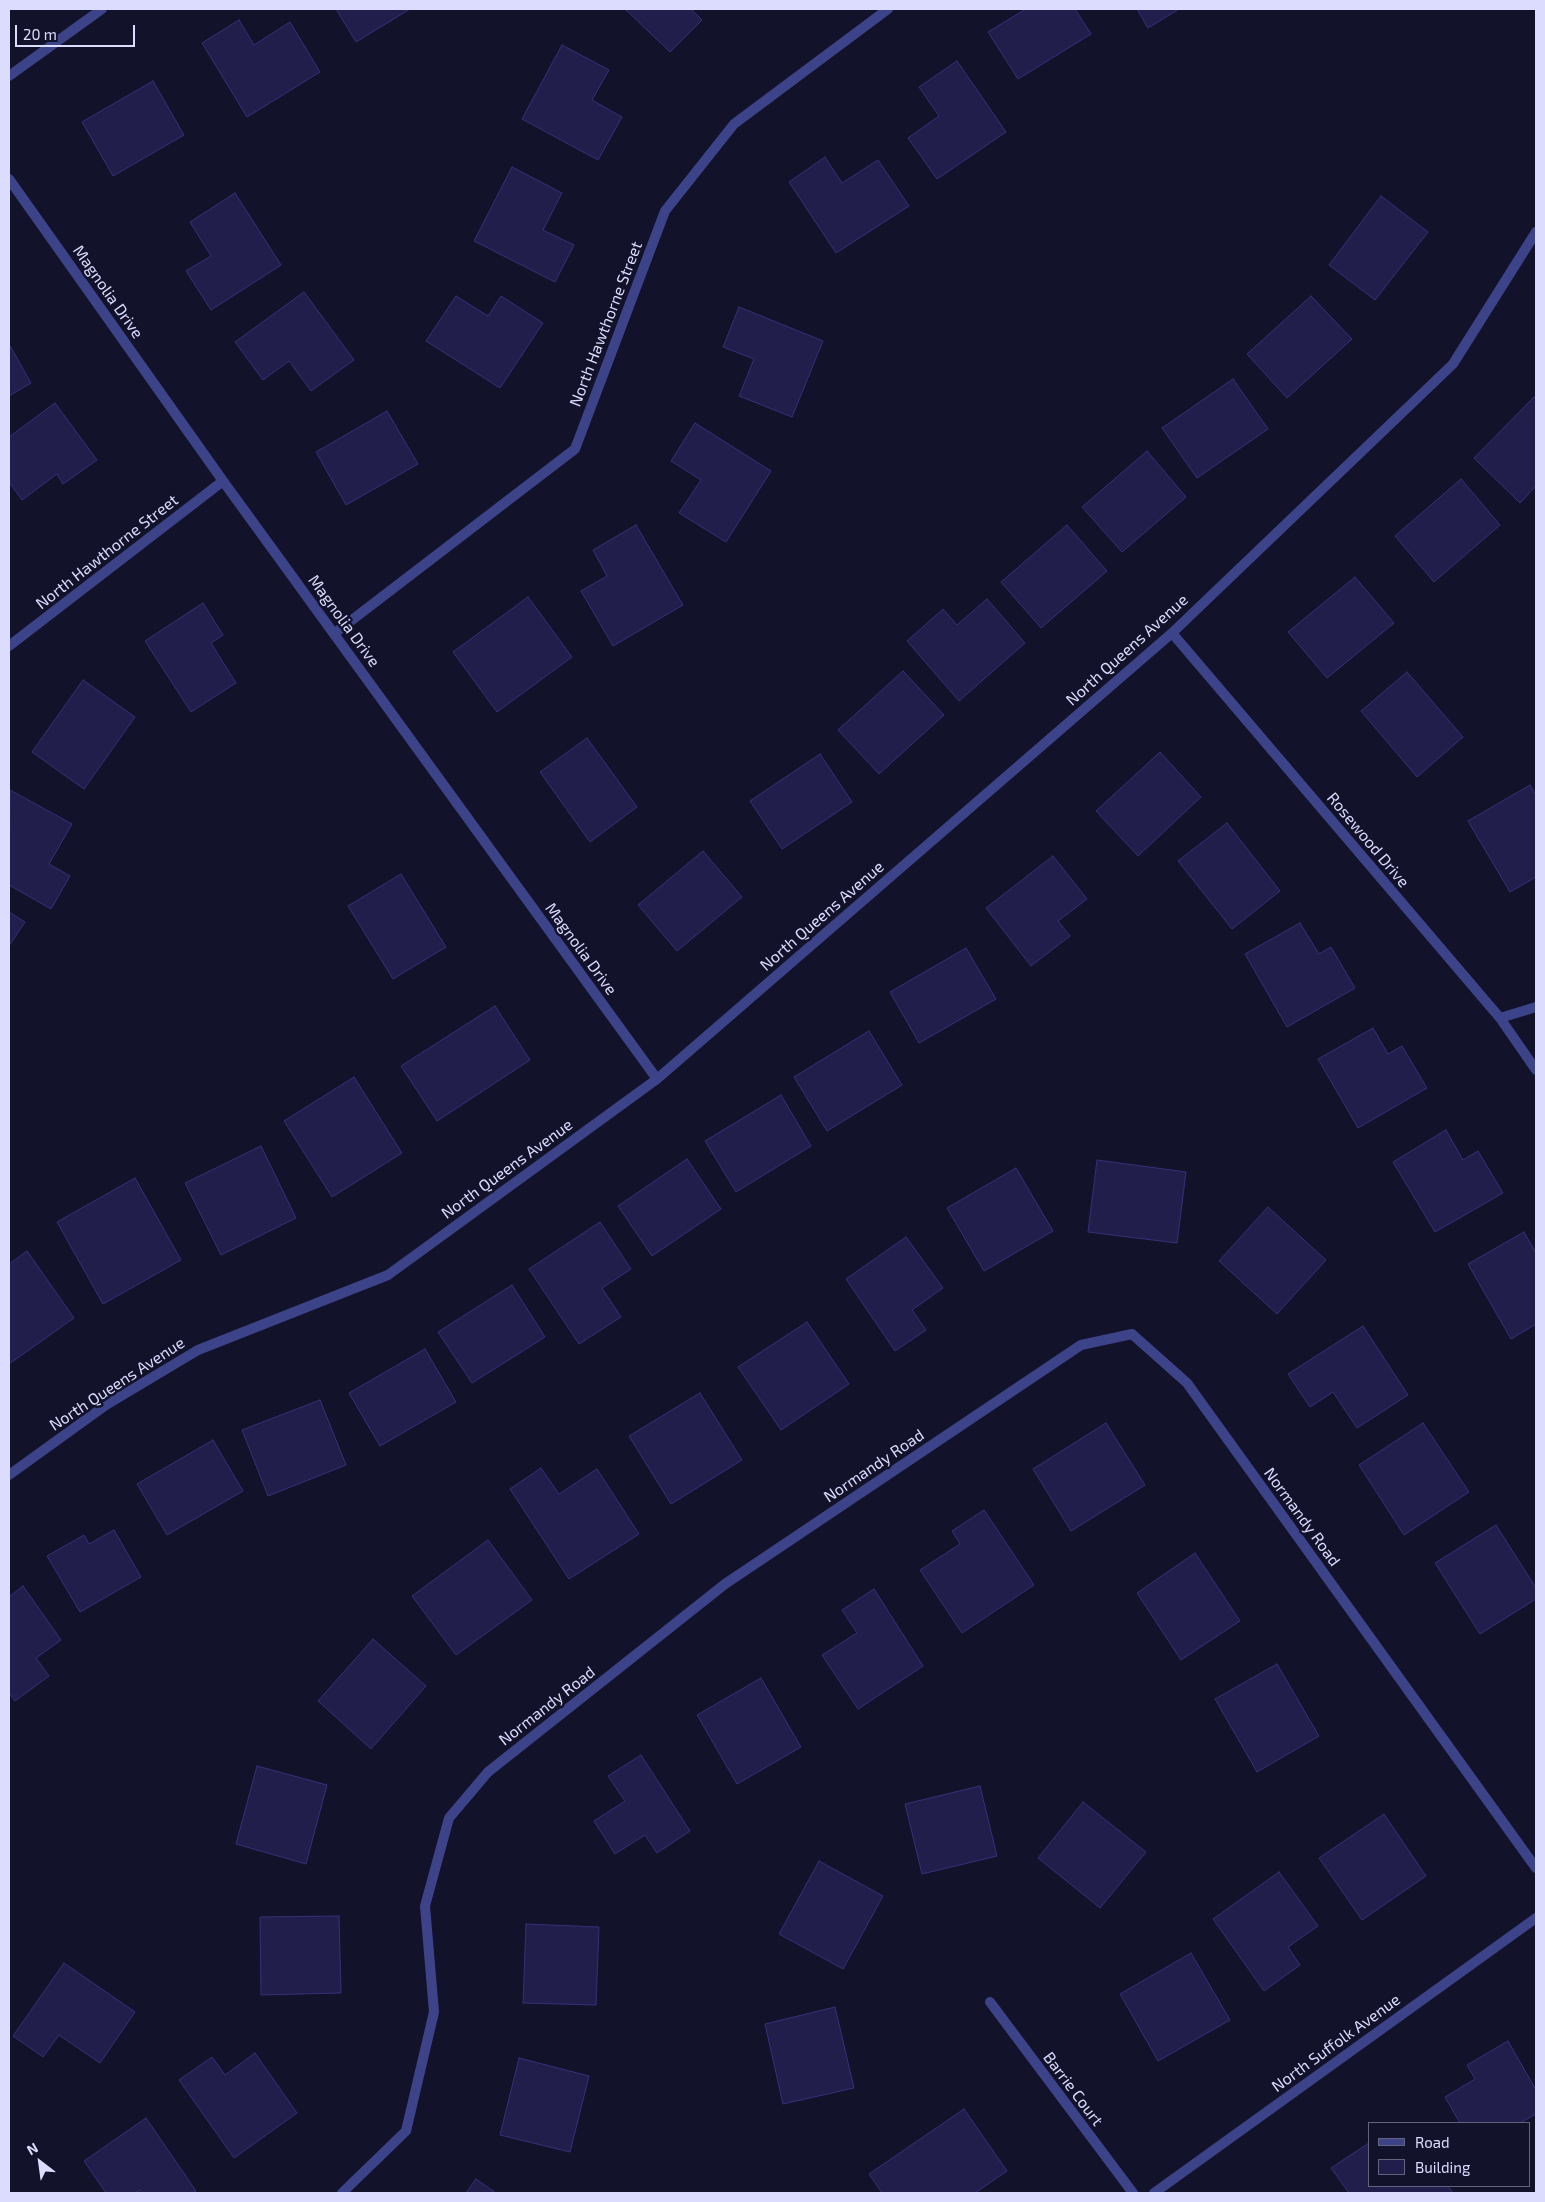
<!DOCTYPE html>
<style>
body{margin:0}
#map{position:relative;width:1545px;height:2202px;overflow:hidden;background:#13122b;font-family:"Exo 2",sans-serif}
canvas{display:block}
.frame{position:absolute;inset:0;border:10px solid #dcdcff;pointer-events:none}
.legend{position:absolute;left:1368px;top:2122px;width:162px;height:65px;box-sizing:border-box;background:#13122b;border:1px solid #636380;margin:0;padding:6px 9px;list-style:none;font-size:15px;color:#dcdcff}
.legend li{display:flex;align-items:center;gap:10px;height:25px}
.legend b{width:25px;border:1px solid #636380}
.north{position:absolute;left:15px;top:2137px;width:50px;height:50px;-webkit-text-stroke:4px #13122b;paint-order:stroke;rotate:330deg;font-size:14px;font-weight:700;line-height:20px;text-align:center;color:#dcdcff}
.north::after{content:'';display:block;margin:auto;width:18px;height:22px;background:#dcdcff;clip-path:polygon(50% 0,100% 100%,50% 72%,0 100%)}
.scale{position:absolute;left:15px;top:25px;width:120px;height:22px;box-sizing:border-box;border:2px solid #dcdcff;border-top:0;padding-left:6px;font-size:15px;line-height:18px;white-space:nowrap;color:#dcdcff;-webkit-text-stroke:4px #13122b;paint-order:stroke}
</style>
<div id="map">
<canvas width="1545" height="2202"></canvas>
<div class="frame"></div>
<ul class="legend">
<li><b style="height:6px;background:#3d4389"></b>Road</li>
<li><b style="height:14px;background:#221e4c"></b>Building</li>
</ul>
<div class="north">N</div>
<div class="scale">20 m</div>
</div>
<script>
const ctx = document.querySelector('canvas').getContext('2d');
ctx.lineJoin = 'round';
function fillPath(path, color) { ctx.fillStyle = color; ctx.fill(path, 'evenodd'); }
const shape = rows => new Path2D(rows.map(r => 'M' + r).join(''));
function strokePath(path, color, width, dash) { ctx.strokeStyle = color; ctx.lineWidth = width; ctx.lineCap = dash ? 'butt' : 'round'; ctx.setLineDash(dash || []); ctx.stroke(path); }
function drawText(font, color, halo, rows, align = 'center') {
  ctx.font = font + ' "Exo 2",sans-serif'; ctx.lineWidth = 5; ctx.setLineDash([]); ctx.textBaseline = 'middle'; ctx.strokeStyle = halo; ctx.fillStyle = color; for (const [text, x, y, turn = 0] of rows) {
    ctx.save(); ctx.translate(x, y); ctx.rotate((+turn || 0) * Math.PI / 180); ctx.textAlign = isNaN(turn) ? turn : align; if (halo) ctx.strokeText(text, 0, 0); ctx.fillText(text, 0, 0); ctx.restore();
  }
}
const building = shape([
 [336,9,410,9,356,42,336,9],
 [625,9,691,9,702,20,670,52,625,9],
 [1026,9,1075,9,1091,34,1018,79,988,32,1026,9],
 [1137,9,1179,9,1148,28,1137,9],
 [239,20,254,45,290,22,320,72,247,117,202,43,239,20],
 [562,45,609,70,592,100,622,117,598,160,522,119,562,45],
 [957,61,1006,132,937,179,908,138,939,116,919,87,957,61],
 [153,81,184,135,113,176,82,122,153,81],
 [825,157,842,183,878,160,909,206,836,253,789,182,825,157],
 [512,167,562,193,543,230,574,245,555,282,474,241,512,167],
 [235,193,281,265,211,310,186,271,211,256,190,222,235,193],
 [1381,196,1428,232,1375,300,1329,265,1381,196],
 [304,292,354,360,311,391,289,361,263,380,235,342,304,292],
 [456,296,488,316,501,296,543,323,500,388,426,341,456,296],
 [1311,296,1352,339,1287,398,1247,354,1311,296],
 [739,307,823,341,792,417,739,396,754,359,723,347,739,307],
 [9,344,31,383,9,396,9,344],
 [1233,379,1268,429,1197,478,1162,428,1233,379],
 [1534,397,1536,399,1536,486,1520,503,1474,458,1534,397],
 [55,403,97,460,63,484,57,474,22,500,9,482,9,437,55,403],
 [387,411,418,464,346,505,316,452,387,411],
 [695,423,771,471,726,542,679,513,701,480,671,461,695,423],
 [1147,451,1186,497,1122,552,1082,507,1147,451],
 [1461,479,1500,525,1434,582,1395,536,1461,479],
 [636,525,683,605,613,646,581,591,607,576,593,550,636,525],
 [1067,525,1107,571,1041,628,1001,582,1067,525],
 [1355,577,1394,623,1327,678,1288,632,1355,577],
 [528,597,572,657,497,712,453,652,528,597],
 [987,599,1025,643,959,701,907,641,943,609,957,625,987,599],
 [203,603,223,635,211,643,236,683,191,712,145,641,203,603],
 [903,671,944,715,879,774,838,730,903,671],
 [1407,672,1463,737,1417,777,1361,711,1407,672],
 [83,680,135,717,84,789,32,752,83,680],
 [587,738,637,807,590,842,540,772,587,738],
 [1160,752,1201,797,1138,856,1096,811,1160,752],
 [820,754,852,802,782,849,750,801,820,754],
 [1530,785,1536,795,1536,877,1510,892,1468,821,1530,785],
 [10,790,72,824,49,864,70,876,51,909,9,885,10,790],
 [1227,823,1280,891,1232,929,1178,861,1227,823],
 [703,851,742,897,677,951,638,905,703,851],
 [1053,856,1087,899,1058,921,1070,936,1031,966,986,908,1053,856],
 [401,874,446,947,393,979,348,906,401,874],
 [9,912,25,922,9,946,9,912],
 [1300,923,1319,954,1331,947,1355,988,1287,1027,1245,954,1300,923],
 [966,948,996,999,919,1043,890,992,966,948],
 [495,1006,530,1060,437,1121,401,1066,495,1006],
 [1373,1028,1388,1054,1402,1046,1427,1088,1358,1128,1318,1059,1373,1028],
 [869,1031,902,1085,827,1131,794,1077,869,1031],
 [354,1077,402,1153,332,1197,284,1121,354,1077],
 [781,1095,811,1146,736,1192,705,1141,781,1095],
 [1446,1130,1463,1160,1478,1151,1503,1193,1435,1232,1393,1162,1446,1130],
 [261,1146,296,1218,221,1255,185,1183,261,1146],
 [687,1159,721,1209,652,1256,618,1206,687,1159],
 [1097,1160,1186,1172,1177,1243,1088,1232,1097,1160],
 [1016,1168,1053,1231,984,1271,947,1208,1016,1168],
 [135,1178,181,1260,103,1304,57,1222,135,1178],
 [1268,1207,1326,1260,1277,1314,1219,1261,1268,1207],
 [600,1222,631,1269,602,1288,621,1317,579,1344,529,1269,600,1222],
 [1524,1232,1536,1253,1536,1324,1511,1339,1468,1264,1524,1232],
 [906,1237,943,1288,912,1310,926,1330,895,1351,846,1279,906,1237],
 [27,1251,74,1318,9,1364,9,1264,27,1251],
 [512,1285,545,1337,472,1383,438,1332,512,1285],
 [807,1322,849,1384,781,1430,738,1367,807,1322],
 [1363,1326,1408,1395,1357,1428,1333,1392,1310,1407,1288,1374,1363,1326],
 [425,1349,456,1402,380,1446,349,1393,425,1349],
 [700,1393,742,1460,671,1504,629,1436,700,1393],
 [320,1400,346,1465,268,1496,242,1430,320,1400],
 [1106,1423,1145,1485,1071,1531,1033,1469,1106,1423],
 [1423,1423,1469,1492,1404,1535,1359,1465,1423,1423],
 [213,1440,243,1491,167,1535,137,1484,213,1440],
 [541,1468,559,1494,597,1469,639,1534,569,1579,510,1489,541,1468],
 [984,1510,1034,1585,962,1633,920,1570,960,1544,952,1531,984,1510],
 [1496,1525,1536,1588,1536,1599,1480,1634,1435,1563,1496,1525],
 [114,1530,141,1577,80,1612,47,1556,84,1535,89,1544,114,1530],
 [488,1540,532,1600,456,1655,412,1596,488,1540],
 [1195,1553,1240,1621,1181,1660,1137,1593,1195,1553],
 [23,1586,61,1640,36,1658,49,1676,15,1701,9,1693,9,1597,23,1586],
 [874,1589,923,1666,858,1709,822,1655,857,1633,842,1610,874,1589],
 [373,1639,426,1686,371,1749,318,1701,373,1639],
 [1277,1664,1319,1736,1257,1772,1215,1699,1277,1664],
 [761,1678,801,1747,737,1784,697,1715,761,1678],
 [641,1755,690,1831,657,1853,645,1835,615,1854,594,1821,625,1801,608,1776,641,1755],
 [257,1766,327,1785,306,1864,236,1844,257,1766],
 [980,1786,997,1856,922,1874,905,1804,980,1786],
 [1083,1802,1146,1852,1100,1908,1038,1858,1083,1802],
 [1384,1814,1426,1876,1362,1920,1319,1858,1384,1814],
 [819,1861,883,1896,843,1969,779,1934,819,1861],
 [1279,1872,1318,1926,1288,1947,1300,1965,1264,1991,1213,1919,1279,1872],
 [339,1916,341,1993,261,1995,260,1917,339,1916],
 [526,1924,599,1927,596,2005,523,2003,526,1924],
 [1191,1953,1230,2020,1158,2061,1120,1994,1191,1953],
 [64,1963,135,2012,100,2063,59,2035,43,2057,13,2036,64,1963],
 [835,2007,854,2088,783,2104,765,2024,835,2007],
 [1508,2041,1536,2090,1536,2114,1520,2123,1460,2123,1445,2097,1475,2079,1467,2065,1508,2041],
 [255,2053,297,2113,234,2158,179,2080,212,2057,225,2075,255,2053],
 [519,2058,589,2076,570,2152,500,2135,519,2058],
 [964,2109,1007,2171,975,2193,882,2193,869,2174,964,2109],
 [146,2118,196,2191,193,2193,142,2193,140,2190,135,2193,106,2193,84,2161,146,2118],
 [1369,2143,1369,2186,1448,2186,1453,2193,1349,2193,1331,2168,1369,2143],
 [476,2179,496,2193,466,2193,476,2179]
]);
fillPath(building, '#221e4c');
strokePath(building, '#363078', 1);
strokePath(shape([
 [9,76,102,9],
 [9,179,223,481,657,1079],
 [335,633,575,449,665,211,734,124,888,9],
 [1172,633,1500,1018,1536,1070],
 [9,646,223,481],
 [1500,1018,1536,1007],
 [9,1475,106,1405,198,1350,388,1275,657,1079,1172,633,1453,364,1536,232],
 [990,2002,1133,2193],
 [342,2193,406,2131,434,2012,425,1906,449,1818,488,1772,725,1584,1081,1345,1132,1334,1187,1383,1536,1868],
 [1154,2193,1536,1918]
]), '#3d4389', 10);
drawText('16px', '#dcdcff', '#13122b', [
 ["Magnolia Drive",108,292,55],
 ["North Hawthorne Street",606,324,-69],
 ["North Hawthorne Street",107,552,-38],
 ["Magnolia Drive",344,621,54],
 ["North Queens Avenue",1127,650,-42],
 ["Rosewood Drive",1368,840,50],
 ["North Queens Avenue",822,916,-41],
 ["Magnolia Drive",581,949,54],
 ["North Queens Avenue",507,1169,-36],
 ["North Queens Avenue",117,1384,-33],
 ["Normandy Road",874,1466,-34],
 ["Normandy Road",1302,1517,54],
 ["Normandy Road",547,1706,-38],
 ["North Suffolk Avenue",1336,2043,-36],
 ["Barrie Court",1073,2089,53]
]);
</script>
